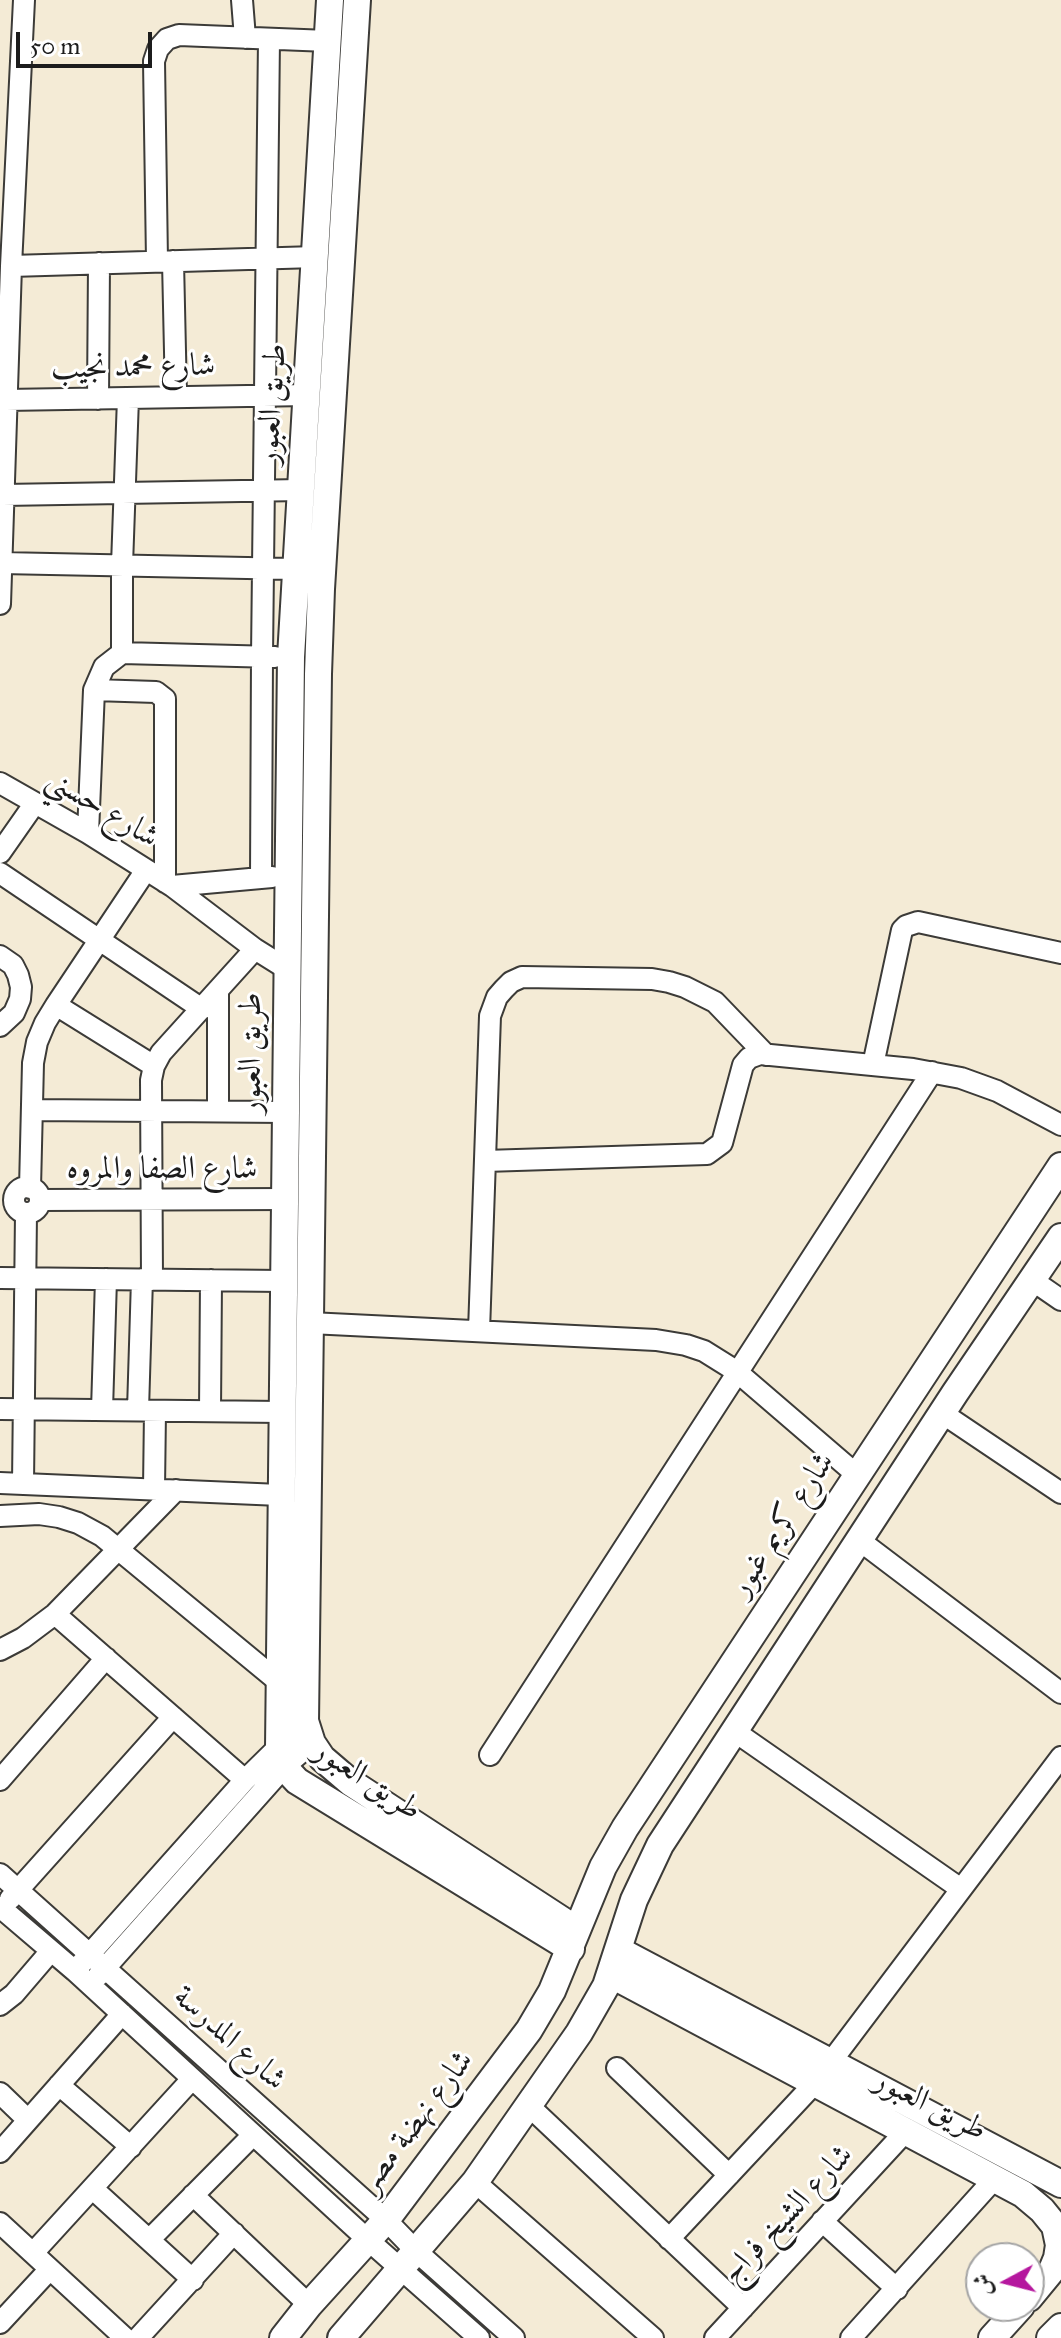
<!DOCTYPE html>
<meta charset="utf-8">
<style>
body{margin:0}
#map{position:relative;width:1061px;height:2338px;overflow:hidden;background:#f4ebd6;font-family:"IM FELL Great Primer",Amiri,serif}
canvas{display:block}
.north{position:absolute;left:965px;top:2242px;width:80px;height:80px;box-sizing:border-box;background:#fff;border:2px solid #a4a4a4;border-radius:50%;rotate:263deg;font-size:22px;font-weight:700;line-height:32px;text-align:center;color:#1c1c1c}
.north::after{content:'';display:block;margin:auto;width:28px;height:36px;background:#b5179e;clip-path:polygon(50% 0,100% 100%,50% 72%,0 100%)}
.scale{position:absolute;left:16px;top:32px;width:136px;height:36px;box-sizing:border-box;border:4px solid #1c1c1c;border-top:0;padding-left:10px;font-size:24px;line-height:28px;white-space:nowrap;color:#1c1c1c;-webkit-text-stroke:6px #fff;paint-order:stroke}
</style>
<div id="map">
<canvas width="1061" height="2338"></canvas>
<div class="north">ش</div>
<div class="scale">50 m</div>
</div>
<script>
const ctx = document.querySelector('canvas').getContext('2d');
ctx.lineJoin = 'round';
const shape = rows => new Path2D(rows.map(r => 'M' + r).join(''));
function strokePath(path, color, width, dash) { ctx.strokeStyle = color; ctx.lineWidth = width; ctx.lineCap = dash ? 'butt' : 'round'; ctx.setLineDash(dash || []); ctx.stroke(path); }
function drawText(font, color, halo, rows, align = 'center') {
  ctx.font = font + ' "IM FELL Great Primer",Amiri,serif'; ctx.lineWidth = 6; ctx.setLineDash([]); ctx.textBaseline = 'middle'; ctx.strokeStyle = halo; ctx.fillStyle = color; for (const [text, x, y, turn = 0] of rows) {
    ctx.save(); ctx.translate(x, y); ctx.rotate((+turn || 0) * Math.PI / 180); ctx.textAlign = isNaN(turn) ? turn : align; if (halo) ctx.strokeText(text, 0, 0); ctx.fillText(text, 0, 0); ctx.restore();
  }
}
const minor = shape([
 [242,0,245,38],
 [157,261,154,61,158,49,167,39,179,35,328,41],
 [173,261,176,397],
 [11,266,316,257],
 [98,399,99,263],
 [6,400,308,395],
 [3,495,301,490],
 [1,563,296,569],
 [0,604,11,266,24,0],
 [122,653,275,657],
 [94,690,156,692,165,699,165,882],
 [0,783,88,833,172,886,255,949,287,969],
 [88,833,94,690,104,667,122,653,122,565,128,398],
 [0,853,35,803],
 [0,873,202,1009],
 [261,878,262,656,269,39],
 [172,886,272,877],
 [0,956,13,965,18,975,21,987,20,999,14,1013,0,1026],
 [218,991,218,1111],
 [56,1005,154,1066],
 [873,1065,902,930,906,926,918,922,1061,953],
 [32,1110,286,1112],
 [485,1161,707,1154,722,1143,743,1065,749,1058,760,1054,913,1069,961,1078,997,1091,1061,1125],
 '14 1200a13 13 0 1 1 26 0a13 13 0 1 1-26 0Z',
 [30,1188,33,1063,37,1042,45,1023,56,1005,146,870],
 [40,1200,285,1199],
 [0,1278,283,1281],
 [152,1280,151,1080,154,1066,161,1053,255,949],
 [1032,1280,1061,1300],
 [310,1323,656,1340,686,1345,704,1351,736,1371,857,1475],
 [479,1331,490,1016,497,997,504,989,511,982,522,977,652,979,669,982,685,987,715,1002,766,1055],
 [0,1409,282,1412],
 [102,1410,106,1279],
 [138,1410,142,1279],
 [210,1411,211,1280],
 [942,1413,1061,1493],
 [0,1483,280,1495],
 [23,1484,26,1213],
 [154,1489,155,1411],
 [0,1516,39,1514,59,1517,78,1523,102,1536,279,1682],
 [859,1540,1061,1693],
 [55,1614,245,1780],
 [0,1650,23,1638,55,1614,176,1490],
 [734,1731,961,1889],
 [490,1755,932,1072],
 [0,1780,106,1658],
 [0,1874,386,2220,416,2251,514,2338],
 [10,1899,173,1717],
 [0,1907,75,1971,368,2240,479,2338],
 [80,1965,245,1780,305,1721],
 [98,1976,284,1767,312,1743],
 [0,2005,14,1994,50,1952],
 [830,2063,1061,1757],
 [617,2068,729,2175],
 [59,2085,131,2147],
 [0,2093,28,2120],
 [529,2106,743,2308],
 [0,2152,122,2014],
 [475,2182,653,2338],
 [93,2189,193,2280],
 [193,2195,309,2305],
 [822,2221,897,2289],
 [0,2223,125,2338],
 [669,2239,814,2084],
 [149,2240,253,2135],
 [33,2253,192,2079],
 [0,2323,50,2269],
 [138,2338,234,2233],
 [715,2338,905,2132],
 [851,2338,996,2177]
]);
const tertiary = shape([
 [330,0,291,657,279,1747,284,1767,297,1781,571,1949],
 [357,0,321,589,318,674,305,1721,312,1743,322,1758,350,1782,577,1930],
 [618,1950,1061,2184],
 [610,1974,1023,2194,1042,2210,1055,2226,1059,2245,1057,2258,1052,2270,1029,2298],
 [283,2338,309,2305,386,2220,529,2030,552,1991,603,1867,625,1828,1061,1166],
 [341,2338,475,2182,579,2033,606,1986,634,1900,660,1845,955,1393,1061,1237],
 [992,2338,1021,2306],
 [1050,2338,1061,2327]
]);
strokePath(minor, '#3c3b38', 24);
strokePath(tertiary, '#3c3b38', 30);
strokePath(minor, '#fff', 20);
strokePath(tertiary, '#fff', 26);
drawText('32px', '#1c1c1c', '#fff', [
 ["شارع محمد نجيب",133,368,-1],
 ["طريق العبور",273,404,-86],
 ["شارع حسني",102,809,31],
 ["طريق العبور",252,1053,-90],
 ["شارع الصفا والمروه",162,1170],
 ["شارع كريم غبور",783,1525,-57],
 ["طريق العبور",367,1781,33],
 ["شارع المدرسة",229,2039,42],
 ["طريق العبور",930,2106,27],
 ["شارع نهضة مصر",417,2122,-53],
 ["شارع الشيخ فراج",788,2215,-47]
]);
</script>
